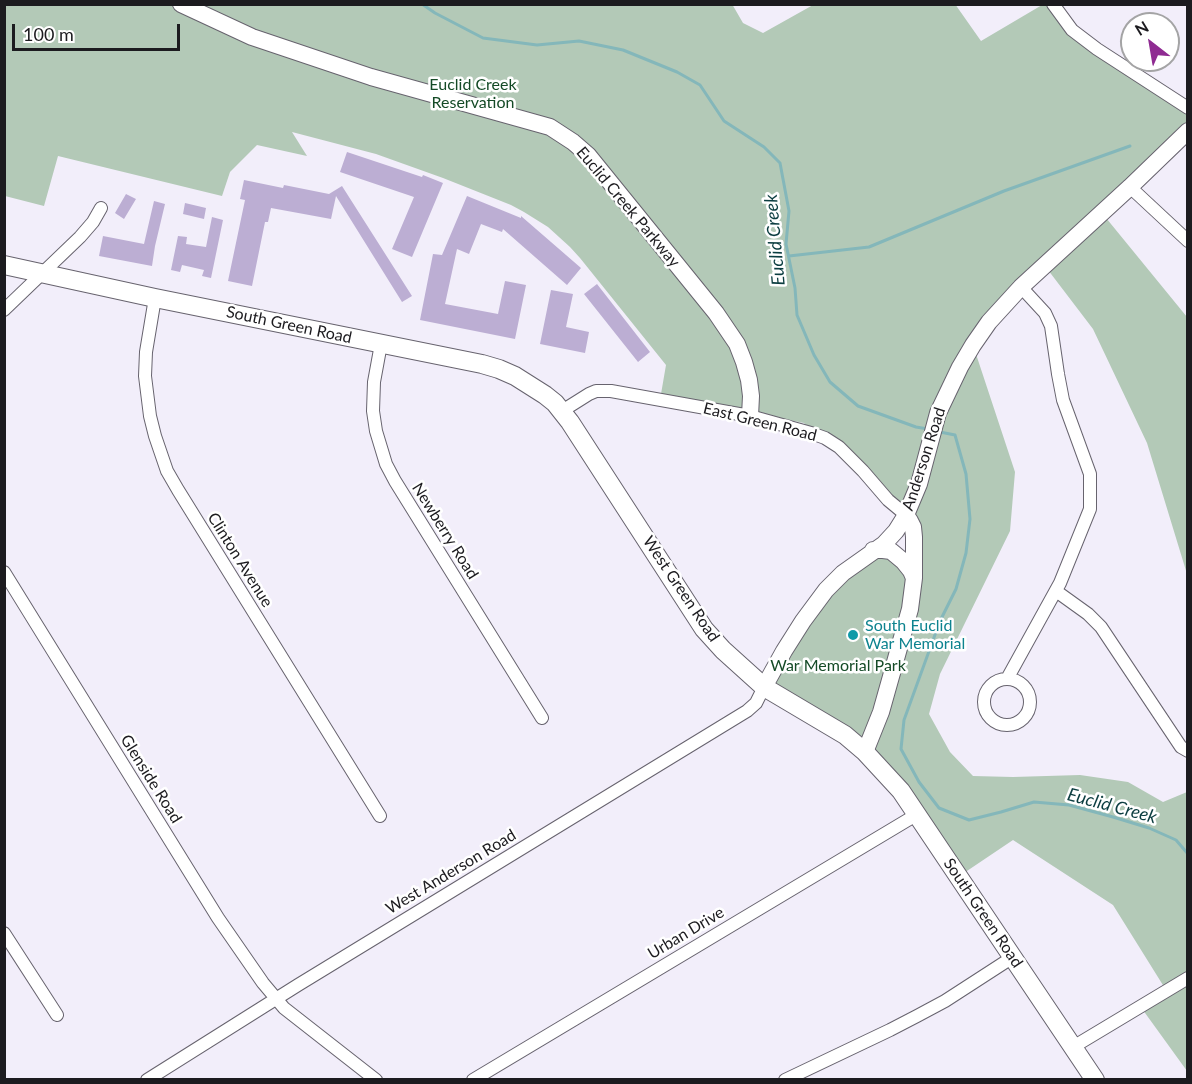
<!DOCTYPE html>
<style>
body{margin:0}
#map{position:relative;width:1192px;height:1084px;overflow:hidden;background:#f2eefa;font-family:Lato,sans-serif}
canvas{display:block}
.frame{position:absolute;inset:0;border:6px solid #1c1b1f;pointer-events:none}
.north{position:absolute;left:1120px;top:12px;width:60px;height:60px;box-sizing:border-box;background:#fff;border:2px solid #a4a4a5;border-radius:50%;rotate:329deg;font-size:16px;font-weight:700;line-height:24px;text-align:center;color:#1c1b1f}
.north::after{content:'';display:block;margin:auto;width:21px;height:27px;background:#8f2b92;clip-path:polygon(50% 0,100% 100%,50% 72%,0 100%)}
.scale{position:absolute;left:12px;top:24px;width:168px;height:27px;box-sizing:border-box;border:3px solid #1c1b1f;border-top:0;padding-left:8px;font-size:18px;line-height:21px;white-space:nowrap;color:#1c1b1f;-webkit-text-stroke:4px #fff;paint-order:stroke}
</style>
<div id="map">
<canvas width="1192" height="1084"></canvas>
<div class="frame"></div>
<div class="north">N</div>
<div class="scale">100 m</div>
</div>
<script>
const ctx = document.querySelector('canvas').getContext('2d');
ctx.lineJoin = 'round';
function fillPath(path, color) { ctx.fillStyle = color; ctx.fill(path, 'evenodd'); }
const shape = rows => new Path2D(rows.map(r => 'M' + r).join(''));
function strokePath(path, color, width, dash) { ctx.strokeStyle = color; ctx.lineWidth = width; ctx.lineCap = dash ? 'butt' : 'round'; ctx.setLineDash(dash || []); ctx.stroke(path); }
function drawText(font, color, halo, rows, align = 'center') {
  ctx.font = font + ' Lato,sans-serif'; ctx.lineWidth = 5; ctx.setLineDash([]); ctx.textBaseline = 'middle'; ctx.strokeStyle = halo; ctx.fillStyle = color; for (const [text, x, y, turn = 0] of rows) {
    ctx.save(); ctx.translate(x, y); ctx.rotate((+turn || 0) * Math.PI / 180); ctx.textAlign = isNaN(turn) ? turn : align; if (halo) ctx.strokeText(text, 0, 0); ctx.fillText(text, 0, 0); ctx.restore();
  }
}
fillPath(shape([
 [732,4,743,23,763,33,813,5,955,4,981,41,1042,5,1053,5,1072,30,1187,108,1187,142,1102,213,1187,317,1187,574,1147,443,1093,329,1045,266,973,345,1015,472,1010,531,940,674,929,714,950,752,973,776,1013,777,1080,775,1128,782,1163,802,1187,792,1187,1071,1140,1006,1166,990,1113,905,1013,840,958,877,883,770,764,687,784,651,867,555,903,561,914,537,863,471,811,433,804,423,661,394,666,365,580,258,570,247,548,227,524,212,511,205,443,178,376,154,292,132,307,156,257,145,230,172,222,196,58,156,44,206,5,196,4,5]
]), '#b3c9b7');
strokePath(shape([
 [422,4,435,13,483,38,537,45,579,41,623,50,677,72,700,85,724,121,764,147,780,163,789,211,786,244,795,288,797,315,814,355,830,382,858,406,916,427,928,429],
 [789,256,869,247,1004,191,1130,146],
 [940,432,955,435,966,474,970,519,966,553,956,589,940,621,904,720,901,749,919,782,939,808,969,820,1001,812,1034,802,1069,805,1113,817,1149,828,1176,840,1188,854]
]), '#84b7ba', 3);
fillPath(shape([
 [347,152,422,177,423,175,443,183,412,257,392,249,414,197,340,172],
 [244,180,283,188,284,185,329,194,342,186,412,296,402,302,336,196,331,219,271,208,268,222,265,222,252,286,228,281,245,200,240,199],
 [126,194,136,199,124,219,115,213],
 [467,196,521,218,521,216,581,268,567,285,503,229,502,232,481,224,469,254,457,249,445,304,498,314,505,281,526,285,515,339,420,320,433,254,442,255],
 [154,201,165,204,155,246,152,266,99,256,103,236,144,244],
 [185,203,206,208,204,219,183,214],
 [212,217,223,220,211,278,202,276,204,270,182,265,180,272,171,270,178,236,187,237,186,244,206,247],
 [597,284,650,352,638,362,584,294],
 [551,290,573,294,566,327,589,332,585,353,540,344]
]), '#bcaed3');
const minor = shape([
 [1053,4,1072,30,1097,49,1188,108],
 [1130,187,1188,241],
 [155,298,146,352,145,376,150,416,155,436,167,471,178,490,380,816],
 [4,310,80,237,93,222,101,208],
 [381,344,374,382,373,411,376,431,386,464,395,481,542,718],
 [562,411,589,394,596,391,611,391,750,416,811,433,825,438,839,447,863,471,888,500,906,515],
 [4,572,218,918,263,983,284,1008,376,1080],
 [1056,591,1088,614,1101,627,1181,747,1188,751],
 '984 702a23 23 0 1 1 46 0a23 23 0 1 1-46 0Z',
 [1007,679,1060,583,1090,509,1090,474,1063,400,1058,374,1051,326,1045,313,1021,287],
 [4,933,57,1015],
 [1073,1047,1188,978],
 [147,1080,298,985,747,711,756,703,764,687],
 [473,1080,916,815],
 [785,1080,890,1030,917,1016,945,1001,1013,957]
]);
const tertiary = shape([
 [181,4,252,37,371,77,550,127,573,142,588,155,716,313,737,344,744,362,749,380,751,396,750,416],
 [873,550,883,550,891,551,903,561,911,571,914,578],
 [764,687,784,651,803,621,826,590,843,573,884,544,896,531,906,515,919,484,938,413,960,367,973,345,989,322,1021,287,1130,187,1188,131],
 [865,752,881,712,910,609,914,578,914,537,913,527,910,521,906,515]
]);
const secondary = shape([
 [4,265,155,298,482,364,499,369,515,376,545,395,555,403,570,422,704,629,723,650,764,687,845,735,865,752,901,791,1095,1080]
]);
strokePath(minor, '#67636e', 14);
strokePath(tertiary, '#67636e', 18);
strokePath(secondary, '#67636e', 20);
strokePath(minor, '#fff', 12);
strokePath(tertiary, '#fff', 16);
strokePath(secondary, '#fff', 18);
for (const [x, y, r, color] of [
 [853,635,6,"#0f9aa8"]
]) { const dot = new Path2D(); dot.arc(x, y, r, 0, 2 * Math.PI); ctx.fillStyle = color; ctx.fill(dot); strokePath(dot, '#fff', 2); }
drawText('16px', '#144a26', '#fff', [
 ["Euclid Creek",473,85],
 ["Reservation",473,103],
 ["War Memorial Park",838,666]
]);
drawText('16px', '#1c1b1f', '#fff', [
 ["Euclid Creek Parkway",628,207,50],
 ["South Green Road",289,325,12],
 ["East Green Road",760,422,14],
 ["Anderson Road",924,459,-72],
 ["Newberry Road",445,531,58],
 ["Clinton Avenue",240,560,58],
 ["West Green Road",681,589,56],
 ["Glenside Road",151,779,58],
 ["West Anderson Road",451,872,-31],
 ["South Green Road",983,913,56],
 ["Urban Drive",686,933,-31]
]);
drawText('16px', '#0d838f', '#fff', [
 ["South Euclid",865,626],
 ["War Memorial",865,644]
], 'left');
drawText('italic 18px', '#0b3d40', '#fff', [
 ["Euclid Creek",775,240,-95],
 ["Euclid Creek",1112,806,15]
]);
</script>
